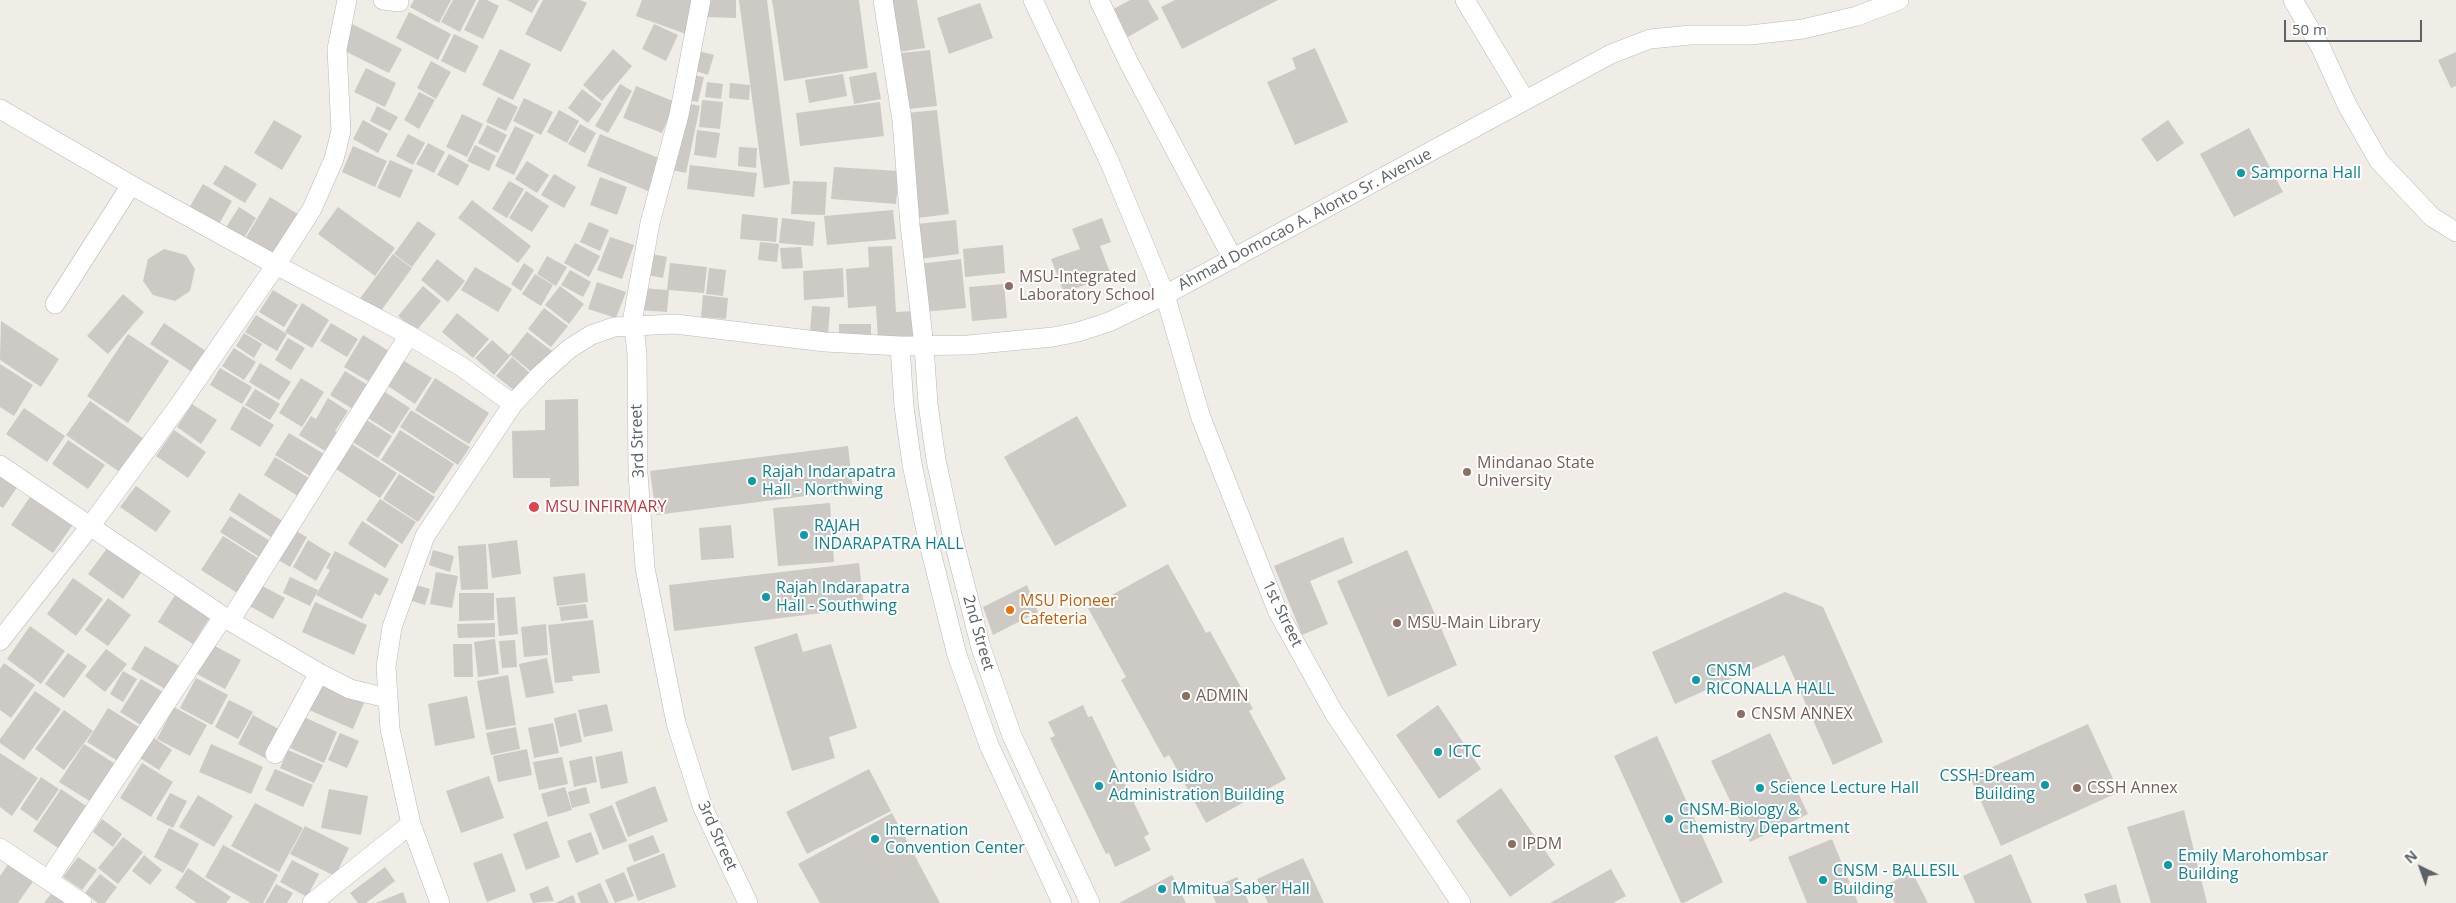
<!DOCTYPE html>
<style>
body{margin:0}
#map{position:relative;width:2456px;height:903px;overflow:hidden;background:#f0ede6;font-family:"Open Sans",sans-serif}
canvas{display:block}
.north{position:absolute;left:2396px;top:843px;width:50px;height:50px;-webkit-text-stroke:4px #fff;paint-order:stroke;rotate:318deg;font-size:14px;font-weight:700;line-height:20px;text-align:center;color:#5d6267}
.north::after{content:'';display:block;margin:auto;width:18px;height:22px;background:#5d6267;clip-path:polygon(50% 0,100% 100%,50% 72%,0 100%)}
.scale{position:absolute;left:2284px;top:20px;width:138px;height:22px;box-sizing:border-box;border:2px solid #5d6267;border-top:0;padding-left:6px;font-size:15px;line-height:18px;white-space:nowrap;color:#5d6267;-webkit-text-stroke:4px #fff;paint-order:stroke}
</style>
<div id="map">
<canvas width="2456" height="903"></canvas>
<div class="north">N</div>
<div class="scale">50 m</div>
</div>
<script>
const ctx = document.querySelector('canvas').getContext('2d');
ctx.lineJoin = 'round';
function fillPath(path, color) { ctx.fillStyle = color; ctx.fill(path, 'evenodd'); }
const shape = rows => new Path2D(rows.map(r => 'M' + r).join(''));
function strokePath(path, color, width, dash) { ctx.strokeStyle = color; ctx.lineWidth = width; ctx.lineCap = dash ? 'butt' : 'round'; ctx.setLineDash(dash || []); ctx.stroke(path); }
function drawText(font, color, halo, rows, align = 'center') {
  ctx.font = font + ' "Open Sans",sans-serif'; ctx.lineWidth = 4; ctx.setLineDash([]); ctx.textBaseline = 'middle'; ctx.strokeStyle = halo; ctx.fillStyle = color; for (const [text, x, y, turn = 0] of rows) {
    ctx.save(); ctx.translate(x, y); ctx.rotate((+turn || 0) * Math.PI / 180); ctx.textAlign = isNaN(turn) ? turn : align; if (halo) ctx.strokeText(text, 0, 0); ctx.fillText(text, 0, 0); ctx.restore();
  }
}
fillPath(shape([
 [414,0,451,0,439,23,410,7],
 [453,0,476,0,460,32,441,22],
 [479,0,487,0,499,6,483,39,464,30],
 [507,0,539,0,532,13],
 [543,0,580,0,587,3,561,52,525,34],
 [642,0,698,0,686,34,636,16],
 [706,0,736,0,736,18,706,17],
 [739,0,767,0,790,184,764,188],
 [772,0,859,0,868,68,784,81],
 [889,0,917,0,925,48,898,52],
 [1130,0,1148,0,1159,19,1128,37,1112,10],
 [1175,0,1278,0,1182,49,1161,7],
 [980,3,993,38,949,54,937,18],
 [409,12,451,34,438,60,396,38],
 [352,24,402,49,389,73,339,48],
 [654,24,678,35,666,61,642,49],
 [454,34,479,46,465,73,441,61],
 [1315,48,1348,122,1295,145,1267,82,1296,69,1292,58],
 [500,49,531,64,513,100,482,85],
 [613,49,632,66,602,101,583,85],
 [930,50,937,106,908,109,901,53],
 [699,51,714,55,708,75,693,70],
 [2456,52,2456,86,2451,88,2438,60],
 [431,61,451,72,436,99,417,88],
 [366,68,396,83,385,107,354,92],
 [876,72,881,99,854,104,849,77],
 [843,74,847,96,809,103,805,80],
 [693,75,704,77,698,102,687,100],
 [707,82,723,84,721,99,705,97],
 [730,83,750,85,749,100,729,98],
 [620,84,632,91,608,133,595,126],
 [636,86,675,102,662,133,623,118],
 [582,89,602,104,588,123,568,108],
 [419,92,435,100,419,129,404,120],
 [498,97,518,107,506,131,486,122],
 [524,98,553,112,541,135,513,121],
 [702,100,723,102,720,129,699,127],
 [880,102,884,136,800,146,796,113],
 [687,103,700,106,686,173,672,170],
 [377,106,398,117,390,131,370,121],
 [559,110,579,121,567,143,547,132],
 [937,110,949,214,918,218,906,113],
 [462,114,483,124,467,157,446,147],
 [274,120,302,136,282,170,254,153],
 [363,120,388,134,378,153,353,139],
 [2168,120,2184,143,2157,162,2141,139],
 [580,124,596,133,585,153,568,144],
 [487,125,507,135,498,153,478,143],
 [515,126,534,135,514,175,495,166],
 [2249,128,2283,192,2234,217,2200,154],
 [697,130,720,133,716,158,694,155],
 [408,134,425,143,413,165,396,156],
 [600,134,661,159,648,191,587,166],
 [428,143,445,152,434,173,416,164],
 [475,145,496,156,489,171,467,161],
 [353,146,387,161,375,187,342,172],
 [739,147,757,148,756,168,738,166],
 [449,154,469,165,458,186,437,175],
 [390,160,413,170,400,198,377,188],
 [527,161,549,175,537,193,515,179],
 [225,165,257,184,245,203,213,184],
 [690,165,757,173,754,197,687,189],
 [834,167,899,171,896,204,831,199],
 [554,174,576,187,564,208,541,195],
 [600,177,627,187,617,215,590,205],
 [509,181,524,189,507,218,492,209],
 [793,181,827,182,825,215,791,214],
 [203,184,232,201,218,226,189,208],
 [526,191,549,206,532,232,509,218],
 [270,197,301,216,276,258,245,239],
 [472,200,531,246,518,263,458,218],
 [239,207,256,218,241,243,223,232],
 [338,207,395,248,375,276,318,234],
 [893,210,896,239,827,245,824,216],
 [742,214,778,218,776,242,740,239],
 [782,218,815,222,813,246,779,243],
 [1102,218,1111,242,1100,246,1111,275,1064,293,1051,259,1080,249,1072,229],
 [956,220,959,254,919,259,916,224],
 [418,221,436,234,412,267,394,254],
 [589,222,609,230,600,251,580,242],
 [610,237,634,245,622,279,597,270],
 [760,242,779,244,777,262,758,260],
 [575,243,600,256,589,277,564,263],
 [1003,245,1005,273,965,277,963,249],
 [892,246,896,312,914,311,916,338,878,341,876,306,848,308,846,269,869,267,868,247],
 [801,247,803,268,782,269,780,248],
 [164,249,186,255,195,269,190,291,175,301,153,295,143,281,148,259],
 [647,253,667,257,663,278,643,274],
 [393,254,412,268,378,315,358,301],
 [547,256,567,267,556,286,537,274],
 [437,259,465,281,448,302,421,280],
 [961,259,966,308,923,312,918,264],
 [524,263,534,270,521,291,511,284],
 [670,263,707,267,704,293,669,290,667,312,640,310,643,288,667,290],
 [475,267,512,289,498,312,461,290],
 [709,268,726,270,723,296,706,294],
 [843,268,844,297,804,300,803,271],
 [570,270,591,282,583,297,561,285],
 [535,274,553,285,541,306,522,294],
 [597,282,626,292,616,318,588,309],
 [1004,284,1007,318,972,321,969,287],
 [423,286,441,301,416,331,398,316],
 [560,286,584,304,569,324,545,305],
 [273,290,298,305,284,327,259,312],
 [123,294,144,312,108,354,87,336],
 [703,295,728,298,726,319,701,317],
 [302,303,329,320,312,348,285,332],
 [812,306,830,307,828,334,810,333],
 [544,308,568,326,551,347,528,329],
 [457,313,489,339,473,358,442,332],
 [256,315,287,334,277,351,245,332],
 [1,321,59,359,41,387,0,360],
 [164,323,209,353,195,374,150,344],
 [331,323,358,339,347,357,320,341],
 [839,324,871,324,871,339,839,340],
 [527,332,552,351,534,374,511,355,494,375,475,358,492,340,509,355],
 [244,333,262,344,254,358,236,346],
 [128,334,169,361,128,423,87,396],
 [363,335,392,353,373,384,344,367],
 [288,338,305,348,291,370,275,360],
 [234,348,256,362,244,380,222,366],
 [512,357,531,374,516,392,496,376],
 [404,361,432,378,415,404,388,386],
 [260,363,291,382,279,400,249,382],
 [0,364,33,385,14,416,0,407],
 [220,368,252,387,242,404,210,385],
 [345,371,371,387,356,411,330,395],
 [301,378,324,392,302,427,279,413],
 [435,378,489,413,469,444,415,410],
 [255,389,280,404,270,420,245,405],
 [385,392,410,408,393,434,368,418],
 [328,398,348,411,335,431,342,435,330,454,299,435,311,416,316,419],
 [578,399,579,486,550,487,550,478,513,478,512,431,545,430,545,400],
 [90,401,144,439,121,473,66,435],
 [192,404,217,420,201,444,177,427],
 [243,406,274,425,260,447,230,429],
 [24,408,65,436,47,462,6,434],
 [411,410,470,447,458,465,400,427],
 [1077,416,1127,506,1055,546,1004,457],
 [365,419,392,436,378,458,351,441],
 [174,430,206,452,188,478,156,456],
 [400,430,454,464,434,494,381,460],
 [289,433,329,457,315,479,275,455],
 [68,440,105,465,88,489,52,464],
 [352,444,397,473,380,498,336,469],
 [848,446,853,490,656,515,650,471],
 [275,457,312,480,301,498,264,475],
 [0,474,18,486,3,508,0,506],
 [399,474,435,497,418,522,383,499],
 [136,486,171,511,156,532,120,507],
 [239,493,284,522,274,539,229,510],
 [32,494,74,523,53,553,11,525],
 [380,499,416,522,402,544,366,520],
 [830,503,834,562,778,566,773,508],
 [230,516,275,544,264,560,220,532],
 [362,521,399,545,385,568,348,544],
 [731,525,734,558,701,560,699,528],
 [292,529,307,537,290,567,275,558],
 [223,536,261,560,239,594,201,570],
 [1343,537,1353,563,1310,581,1328,624,1302,635,1274,566],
 [308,540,331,554,316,581,293,567],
 [517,540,521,574,492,578,488,544],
 [111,543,145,567,123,599,88,574],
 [486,544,488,589,461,590,458,546],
 [433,550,454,556,450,572,429,565],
 [1407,550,1457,665,1388,697,1337,581],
 [335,551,389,579,380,596,375,593,362,619,316,595,330,570,326,568],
 [859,563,864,608,674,631,669,585],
 [1168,564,1206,633,1210,631,1253,709,1249,711,1286,779,1206,823,1169,755,1164,758,1121,680,1126,677,1088,608],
 [436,572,458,576,452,608,430,604],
 [585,573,588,602,557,606,553,577],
 [290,577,318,590,310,606,283,593],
 [73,578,103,599,76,636,47,614],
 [255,582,285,598,273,619,244,603],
 [413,584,430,589,425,605,409,600],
 [1027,585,1038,612,993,635,983,607],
 [177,592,212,614,193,644,158,622],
 [1785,592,1823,607,1883,742,1833,765,1784,655,1675,704,1652,652],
 [459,593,494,593,494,620,459,621],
 [515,597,518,634,499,636,496,598],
 [108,598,131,615,108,646,85,630],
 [315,602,367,625,354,655,302,632],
 [586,604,588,618,561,621,559,607],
 [593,620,600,673,572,676,573,681,555,683,548,625],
 [495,623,495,637,458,638,457,624],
 [546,624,548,655,524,657,521,627],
 [30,626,65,651,41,684,7,659],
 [797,633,803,652,831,644,857,728,829,737,835,758,792,771,754,647],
 [495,639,499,674,478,677,474,642],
 [515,640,517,667,502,668,499,641],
 [453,644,472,644,473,677,454,677],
 [213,645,241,660,225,689,197,674],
 [145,646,181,667,167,690,131,669],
 [106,649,127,664,105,692,85,676],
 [68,653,87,666,64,698,45,684],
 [547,658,554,693,526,698,519,664],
 [4,663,35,685,11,718,0,710,0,669],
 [123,671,137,679,123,702,110,694],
 [508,675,516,725,486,730,477,681],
 [196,678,228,695,212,725,180,708],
 [141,679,165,693,144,727,120,712],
 [320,685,364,703,353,729,309,710],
 [35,691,61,709,24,760,0,743,0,739],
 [467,696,475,738,435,746,428,704],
 [229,700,253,712,238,739,215,727],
 [607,704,613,731,584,737,578,710],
 [1083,705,1088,717,1092,716,1149,834,1144,837,1151,850,1115,867,1109,853,1106,854,1050,738,1055,736,1048,722],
 [1438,705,1481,769,1439,799,1396,735],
 [174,707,207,725,190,756,157,739],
 [108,708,142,729,121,763,87,742],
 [64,710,93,731,64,770,35,749],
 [576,713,582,742,560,747,554,718],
 [253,715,282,731,267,759,238,744],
 [304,717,337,732,324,763,290,748],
 [553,723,559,753,534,758,528,728],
 [2088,724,2119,792,2001,846,1970,777],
 [516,727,520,749,491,755,486,733],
 [340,733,359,741,347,768,328,760],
 [1770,733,1808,814,1750,842,1711,761],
 [1657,736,1723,882,1684,903,1681,903,1614,756],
 [154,738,172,750,159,770,140,758],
 [84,744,120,767,96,805,59,782],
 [211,744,263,767,251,794,199,772],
 [527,749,532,775,498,782,493,756],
 [288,750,323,765,314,783,280,768],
 [622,751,628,783,601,789,595,757],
 [0,753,38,778,12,816,0,807],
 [592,756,597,782,574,787,569,761],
 [562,757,568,784,539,790,533,762],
 [142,763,173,782,151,817,120,798],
 [275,769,313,785,303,807,265,790],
 [869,769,891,811,807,854,786,812],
 [489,776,504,818,461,833,446,791],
 [41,777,59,789,37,821,20,809],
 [655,786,668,821,628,837,615,802],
 [565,787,572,810,548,817,541,794],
 [586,787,590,803,572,808,568,792],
 [1501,788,1555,865,1510,897,1456,821],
 [61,789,92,810,64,852,33,831],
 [329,789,368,796,361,835,321,828],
 [170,793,187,801,173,828,156,819],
 [198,795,233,816,214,847,179,827],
 [255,803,303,828,279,872,231,846],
 [612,805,627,841,603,850,589,814],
 [2184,810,2207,903,2151,903,2127,827],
 [892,813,940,903,820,903,798,864],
 [102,819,122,834,113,847,93,832],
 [547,821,560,857,526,870,513,834],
 [305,826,349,848,335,876,290,854],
 [169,828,199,844,183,873,154,857],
 [591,832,599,854,576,863,567,841],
 [653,835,660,852,634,862,628,845],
 [123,837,143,852,118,884,98,868],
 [1832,839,1858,903,1807,903,1788,857],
 [223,845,278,875,263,903,251,903,205,877],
 [502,853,516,891,487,902,473,863],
 [664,853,676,887,638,901,626,868],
 [2011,854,2032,903,1975,903,1963,876],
 [144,855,162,870,150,885,132,871],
 [78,857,97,870,82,890,63,877],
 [1303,858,1324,903,1268,903,1257,879],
 [292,860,319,874,307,897,280,882],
 [9,863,34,880,18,903,0,903,0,876],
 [385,867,395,881,366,903,358,903,350,893],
 [188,868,231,897,226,903,197,903,175,888],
 [1611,869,1626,896,1613,903,1550,903],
 [624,872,634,896,615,903,605,880],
 [1912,872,1928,903,1895,903,1886,885],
 [100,874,117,887,105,903,98,903,85,893],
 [1172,875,1186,903,1119,903],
 [1237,877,1249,903,1216,903,1210,889],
 [600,883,609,903,581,903,577,893],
 [276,884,293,893,287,903,265,903],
 [2116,884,2121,903,2087,903,2084,894],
 [57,886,79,903,44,903],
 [548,886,554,901,533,903,529,894],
 [403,892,407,903,376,903],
 [573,895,576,903,555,903]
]), '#cdc9c4');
const minor = shape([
 [383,0,399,2],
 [701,0,679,115,650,223,633,317,637,354,638,474,645,568,676,723,703,808,748,903],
 [883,0,902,120,910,225,924,346,928,404,936,460,952,534,981,648,1012,736,1090,903],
 [1033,0,1110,163,1165,295,1201,418,1278,612,1334,713,1461,903],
 [1099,0,1128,61,1233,259],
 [1465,0,1525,100],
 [2293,0,2321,48,2347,105,2379,161,2432,217,2456,232],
 [0,109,131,185,55,304],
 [131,185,276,265,409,335,462,367,513,404],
 [900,346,904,407,912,464,928,540,957,655,989,745,1062,903],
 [0,465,230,621,319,673,350,689,387,698],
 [230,621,409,335],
 [0,641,91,525,180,404,276,265,312,209,334,159,341,131,337,49,347,0],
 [275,754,319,673],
 [0,848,82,903],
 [49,879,223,617],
 [312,903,411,824],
 [440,903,411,824,390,729,386,667,392,627,425,536,513,404,540,375,569,349,591,335,614,327,675,324,825,342,900,346,968,345,1053,337,1078,332,1109,322,1165,295,1611,54,1650,39,1691,35,1750,35,1803,29,1857,16,1899,0]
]);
strokePath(minor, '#b6b9bd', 20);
strokePath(minor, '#fff', 19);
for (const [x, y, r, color] of [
 [2241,173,5,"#0f9aa8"],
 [1009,286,5,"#8d6e63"],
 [1467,472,5,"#8d6e63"],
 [752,481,5,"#0f9aa8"],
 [534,507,6,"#e0444e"],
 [804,535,5,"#0f9aa8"],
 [766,597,5,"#0f9aa8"],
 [1010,610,5,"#e8710a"],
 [1397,623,5,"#8d6e63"],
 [1696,680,5,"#0f9aa8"],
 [1186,696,5,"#8d6e63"],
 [1741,714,5,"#8d6e63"],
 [1438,752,5,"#0f9aa8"],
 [2045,785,5,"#0f9aa8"],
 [1099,786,5,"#0f9aa8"],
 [1760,788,5,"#0f9aa8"],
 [2077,788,5,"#8d6e63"],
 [1669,819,5,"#0f9aa8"],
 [875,839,5,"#0f9aa8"],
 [1512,844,5,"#8d6e63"],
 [2168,865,5,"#0f9aa8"],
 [1823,880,5,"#0f9aa8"],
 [1162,889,5,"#0f9aa8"]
]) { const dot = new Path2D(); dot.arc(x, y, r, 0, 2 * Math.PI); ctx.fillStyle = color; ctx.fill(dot); strokePath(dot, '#fff', 2); }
drawText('16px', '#0d838f', '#fff', [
 ["Samporna Hall",2251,173],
 ["Rajah Indarapatra",762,472],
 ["Hall - Northwing",762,490],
 ["RAJAH",814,526],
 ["INDARAPATRA HALL",814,544],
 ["Rajah Indarapatra",776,588],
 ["Hall - Southwing",776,606],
 ["CNSM",1706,671],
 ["RICONALLA HALL",1706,689],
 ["ICTC",1448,752],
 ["CSSH-Dream",2035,776,"right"],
 ["Building",2035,794,"right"],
 ["Antonio Isidro",1109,777],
 ["Administration Building",1109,795],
 ["Science Lecture Hall",1770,788],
 ["CNSM-Biology &",1679,810],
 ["Chemistry Department",1679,828],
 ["Internation",885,830],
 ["Convention Center",885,848],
 ["Emily Marohombsar",2178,856],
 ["Building",2178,874],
 ["CNSM - BALLESIL",1833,871],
 ["Building",1833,889],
 ["Mmitua Saber Hall",1172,889]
], 'left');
drawText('16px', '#5d6267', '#fff', [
 ["Ahmad Domocao A. Alonto Sr. Avenue",1305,220,-28],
 ["3rd Street",638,441,-92],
 ["1st Street",1282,614,64],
 ["2nd Street",978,633,74],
 ["3rd Street",717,836,66]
]);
drawText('16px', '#785e54', '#fff', [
 ["MSU-Integrated",1019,277],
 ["Laboratory School",1019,295],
 ["Mindanao State",1477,463],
 ["University",1477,481],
 ["MSU-Main Library",1407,623],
 ["ADMIN",1196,696],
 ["CNSM ANNEX",1751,714],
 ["CSSH Annex",2087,788],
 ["IPDM",1522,844]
], 'left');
drawText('16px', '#be3a42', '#fff', [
 ["MSU INFIRMARY",545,507]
], 'left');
drawText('16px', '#c56008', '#fff', [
 ["MSU Pioneer",1020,601],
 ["Cafeteria",1020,619]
], 'left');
</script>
